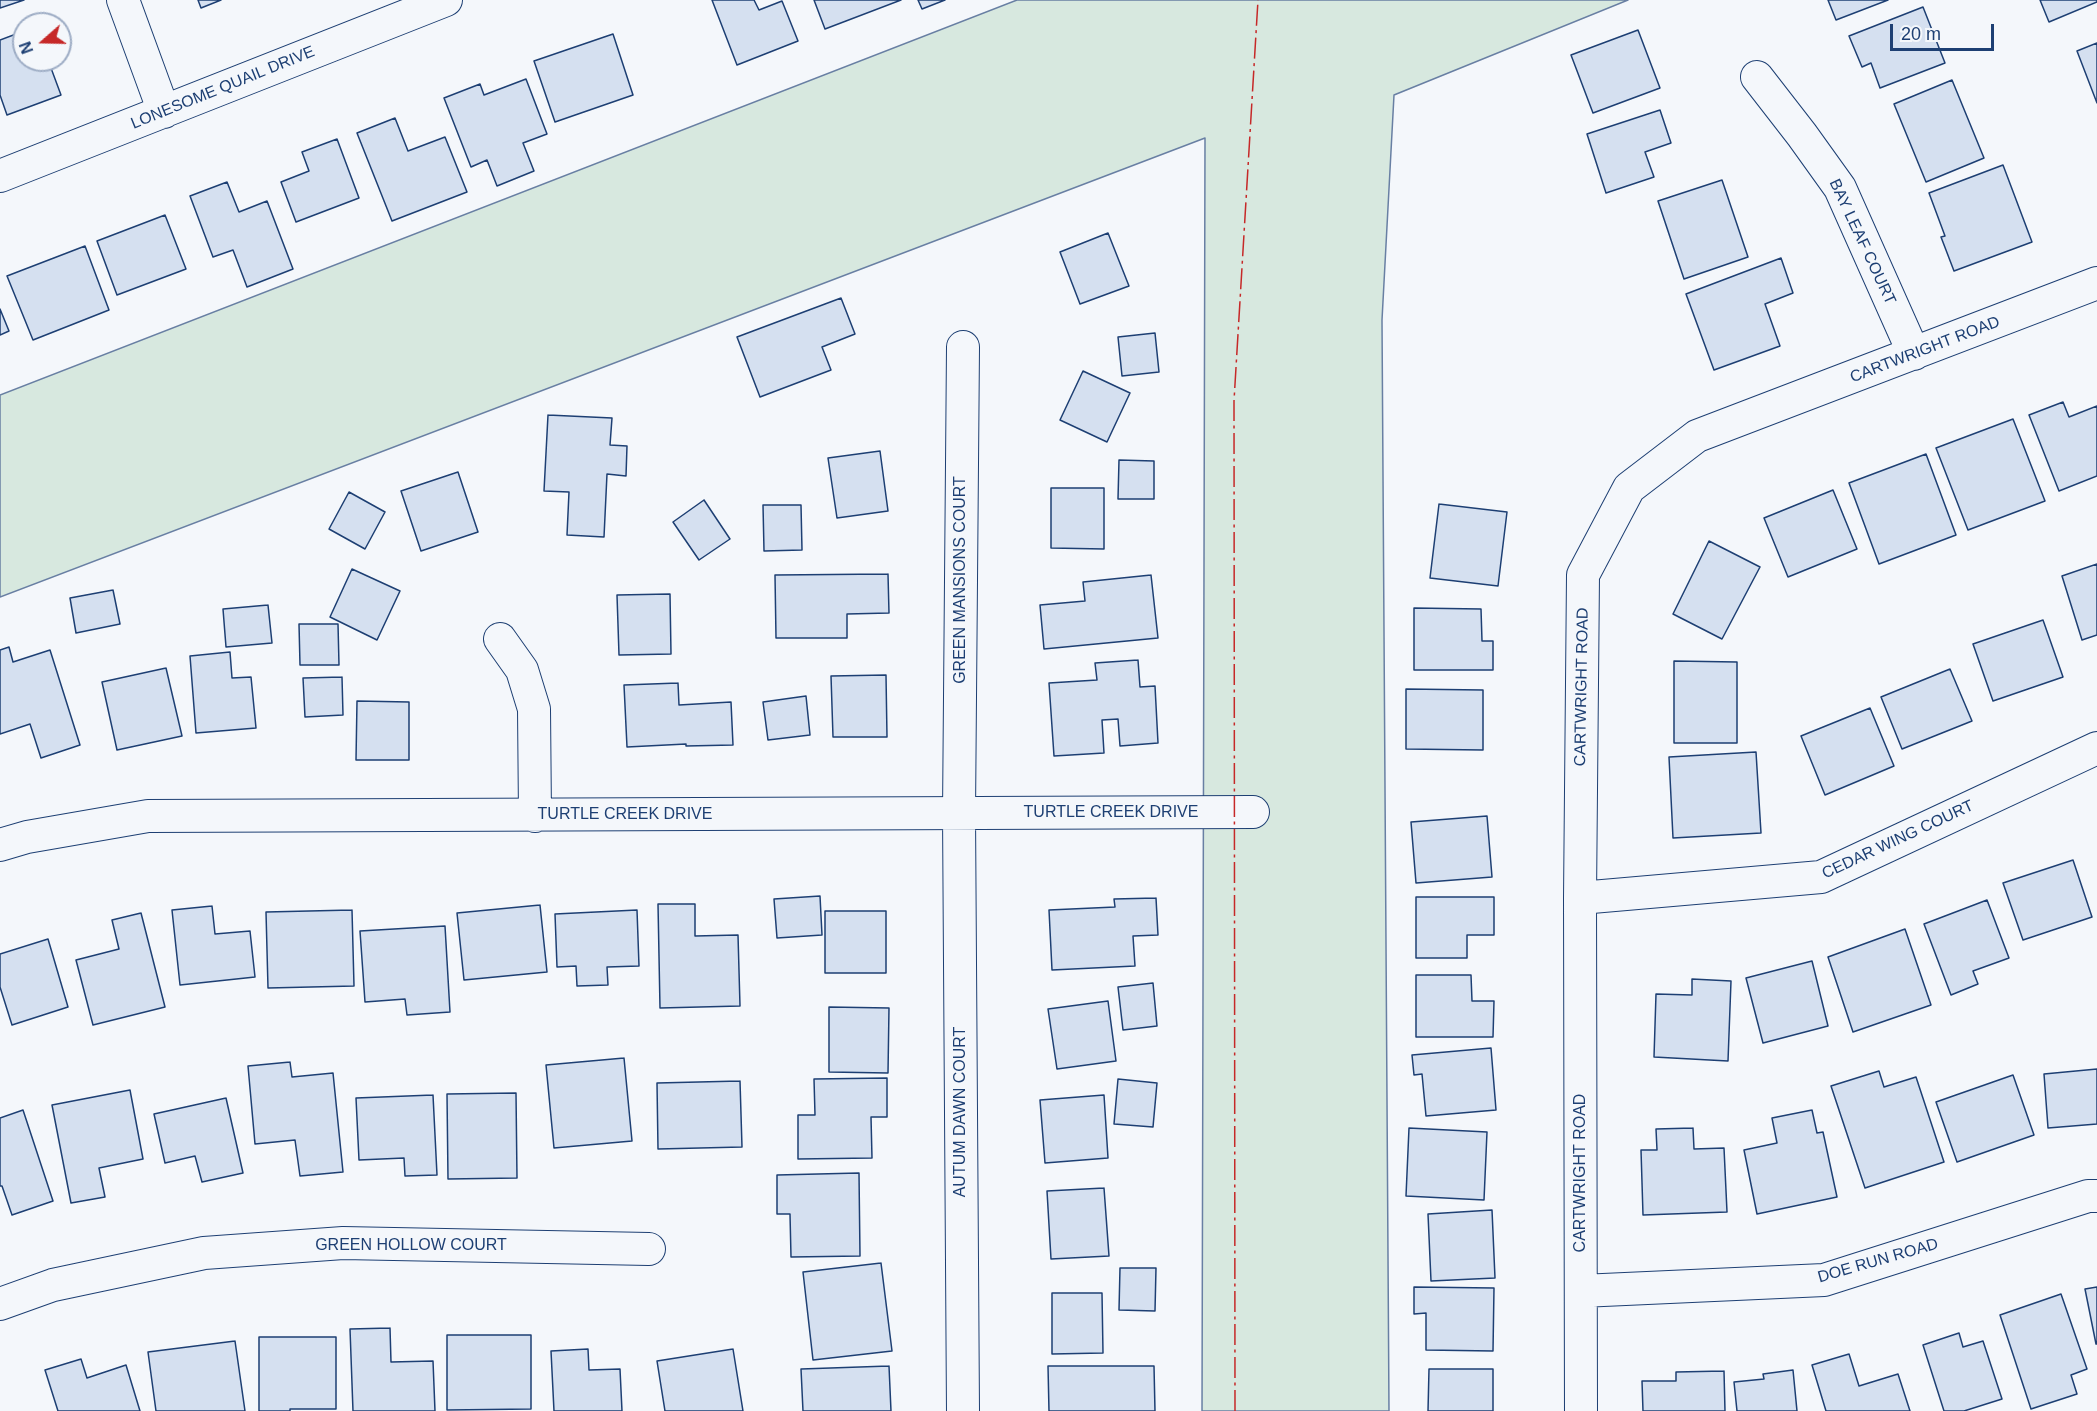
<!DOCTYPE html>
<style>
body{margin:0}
#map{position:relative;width:2097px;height:1411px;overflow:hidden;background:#f4f7fb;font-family:Arial,sans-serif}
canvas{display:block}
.north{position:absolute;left:12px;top:12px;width:60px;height:60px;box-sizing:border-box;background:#f4f7fb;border:2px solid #9eadc5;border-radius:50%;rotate:250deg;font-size:16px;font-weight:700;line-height:24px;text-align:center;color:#1d3f73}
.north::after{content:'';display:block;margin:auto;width:21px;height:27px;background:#c62828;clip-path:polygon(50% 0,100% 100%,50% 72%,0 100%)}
.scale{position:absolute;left:1890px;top:24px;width:104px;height:27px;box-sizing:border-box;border:3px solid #1d3f73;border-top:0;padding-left:8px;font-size:18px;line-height:21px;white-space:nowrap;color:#1d3f73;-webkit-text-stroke:4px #f4f7fb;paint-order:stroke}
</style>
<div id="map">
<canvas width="2097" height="1411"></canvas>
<div class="north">N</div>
<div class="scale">20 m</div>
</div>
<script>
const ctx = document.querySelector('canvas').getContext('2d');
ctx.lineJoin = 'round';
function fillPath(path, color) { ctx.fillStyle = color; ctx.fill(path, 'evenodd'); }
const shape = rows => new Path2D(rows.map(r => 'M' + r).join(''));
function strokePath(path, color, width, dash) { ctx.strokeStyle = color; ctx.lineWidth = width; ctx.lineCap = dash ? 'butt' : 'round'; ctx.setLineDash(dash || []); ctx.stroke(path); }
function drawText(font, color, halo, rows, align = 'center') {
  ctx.font = font + ' Arial,sans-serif'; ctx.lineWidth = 4.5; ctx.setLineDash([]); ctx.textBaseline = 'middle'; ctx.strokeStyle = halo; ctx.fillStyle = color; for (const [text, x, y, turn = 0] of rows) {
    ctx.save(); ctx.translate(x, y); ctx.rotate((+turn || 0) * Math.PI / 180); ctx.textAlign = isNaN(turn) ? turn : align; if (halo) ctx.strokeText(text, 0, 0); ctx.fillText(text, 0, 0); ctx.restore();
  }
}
const green = shape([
 [1017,0,1628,0,1394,95,1382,320,1389,1411,1202,1411,1205,138,0,597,0,395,1017,0]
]);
fillPath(green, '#d7e8df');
strokePath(green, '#687fa3', 1.5);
const building = shape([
 [0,0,24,0,0,8,0,0],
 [198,0,221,0,201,8,198,0],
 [712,0,754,0,759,10,782,1,798,41,737,65,712,0],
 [814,0,901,0,825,29,814,0],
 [918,0,945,0,922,9,918,0],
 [1828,0,1888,0,1836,20,1828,0],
 [2040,0,2097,0,2097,2,2049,22,2040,0],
 [1923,7,1945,63,1880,88,1871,63,1862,67,1849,36,1923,7],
 [1638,30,1660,88,1593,113,1571,55,1638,30],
 [24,31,24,60,48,60,61,95,7,115,0,95,0,40,24,31],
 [613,34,633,95,555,122,534,61,613,34],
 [2097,43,2097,103,2077,51,2097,43],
 [526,79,547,134,523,143,534,171,497,186,487,160,471,167,444,98,480,84,484,95,526,79],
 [1952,80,1984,158,1926,182,1894,104,1952,80],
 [1660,110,1671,143,1645,152,1654,177,1606,193,1587,134,1660,110],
 [395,118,408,151,445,137,467,192,392,221,357,133,395,118],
 [337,139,359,198,296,222,281,182,309,171,302,152,337,139],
 [2003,165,2032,242,1954,271,1941,237,1945,236,1929,193,2003,165],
 [1722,180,1748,257,1684,279,1658,201,1722,180],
 [227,182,239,212,267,201,293,269,247,287,233,250,213,257,190,196,227,182],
 [165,215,186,269,117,295,97,241,165,215],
 [1108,233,1129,286,1080,304,1060,252,1108,233],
 [85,246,109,310,33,340,7,276,85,246],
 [1781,258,1793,293,1765,304,1780,346,1714,370,1686,294,1781,258],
 [841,298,855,334,822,347,831,370,760,397,737,337,841,298],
 [0,309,9,331,0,335,0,309],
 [1155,333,1159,372,1122,376,1118,337,1155,333],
 [1083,371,1130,393,1107,442,1060,420,1083,371],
 [2063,402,2069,417,2097,406,2097,476,2059,491,2029,415,2063,402],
 [548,415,612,418,610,445,627,446,626,476,607,474,604,537,567,535,569,492,544,491,548,415],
 [2013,419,2045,501,1968,530,1936,448,2013,419],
 [880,451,888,511,837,518,828,458,880,451],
 [1926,454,1956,535,1879,564,1849,483,1926,454],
 [1119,460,1154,461,1154,499,1118,499,1119,460],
 [458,472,478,532,421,551,401,491,458,472],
 [1051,488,1104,488,1104,549,1051,548,1051,488],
 [1833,490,1857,549,1788,577,1764,518,1833,490],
 [349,492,385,512,365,549,329,529,349,492],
 [704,500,730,539,699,560,673,522,704,500],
 [1439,504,1507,512,1498,586,1430,578,1439,504],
 [763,505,801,505,802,550,764,551,763,505],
 [1709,541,1760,567,1722,639,1673,614,1709,541],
 [2097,564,2097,635,2082,640,2062,576,2097,564],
 [352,569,400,591,377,640,330,617,352,569],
 [888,574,889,613,847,614,847,638,776,638,775,575,888,574],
 [1151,575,1158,638,1044,649,1040,605,1085,601,1083,582,1151,575],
 [113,590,120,624,76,633,70,598,113,590],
 [670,594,671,654,619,655,617,595,670,594],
 [268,605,272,643,226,647,223,609,268,605],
 [1414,608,1481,609,1482,641,1493,641,1493,670,1414,670,1414,608],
 [2043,620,2063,677,1993,701,1973,644,2043,620],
 [299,624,338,624,339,665,300,665,299,624],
 [9,647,13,662,50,650,80,745,41,758,30,724,0,734,0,650,9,647],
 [230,652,232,678,251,677,256,728,196,733,190,656,230,652],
 [1138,660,1140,687,1155,686,1158,743,1120,746,1118,719,1102,720,1104,753,1054,756,1049,683,1097,680,1095,663,1138,660],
 [1674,661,1737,662,1737,743,1674,743,1674,661],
 [166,668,182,736,117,750,102,682,166,668],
 [1950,669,1972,721,1902,749,1881,697,1950,669],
 [886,675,887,737,833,737,831,676,886,675],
 [342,677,343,715,305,717,303,678,342,677],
 [678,683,679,705,731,702,733,745,686,746,686,744,627,747,624,685,678,683],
 [1406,689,1483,690,1483,750,1406,749,1406,689],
 [806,696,810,735,768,740,763,702,806,696],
 [357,701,409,702,409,760,356,760,357,701],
 [1870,708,1894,766,1825,795,1801,736,1870,708],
 [1756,752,1761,833,1673,838,1669,757,1756,752],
 [1487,816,1492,877,1416,883,1411,822,1487,816],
 [2073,860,2092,917,2023,940,2003,883,2073,860],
 [820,896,822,935,777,938,774,899,820,896],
 [1416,897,1494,897,1494,935,1467,935,1467,958,1416,958,1416,897],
 [1156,898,1158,935,1133,936,1135,966,1052,970,1049,910,1115,907,1114,899,1156,898],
 [1987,900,2009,958,1973,971,1978,984,1951,995,1924,924,1987,900],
 [658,904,695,904,695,936,738,935,740,1006,660,1008,658,904],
 [540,905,547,972,464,980,457,913,540,905],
 [212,906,215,934,250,931,255,977,180,985,172,910,212,906],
 [352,910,354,986,268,988,266,912,352,910],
 [637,910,639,966,607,967,608,985,577,986,576,966,557,967,555,914,637,910],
 [825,911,886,911,886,973,825,973,825,911],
 [141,913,165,1007,93,1025,76,960,119,949,112,920,141,913],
 [445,926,450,1012,407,1015,405,999,365,1002,360,931,445,926],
 [1905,929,1931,1005,1853,1032,1828,957,1905,929],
 [48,939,68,1007,12,1025,0,987,0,954,48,939],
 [1812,961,1828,1026,1763,1043,1746,978,1812,961],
 [1416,975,1471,975,1472,1001,1494,1001,1493,1037,1416,1037,1416,975],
 [1692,979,1731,981,1728,1061,1654,1057,1656,994,1692,995,1692,979],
 [1153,983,1157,1026,1123,1030,1118,987,1153,983],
 [1108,1001,1116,1061,1057,1069,1048,1009,1108,1001],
 [829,1007,889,1008,888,1073,829,1072,829,1007],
 [1491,1048,1496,1110,1426,1116,1422,1074,1414,1075,1412,1055,1491,1048],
 [624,1058,632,1141,554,1148,546,1065,624,1058],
 [290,1062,292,1077,333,1073,343,1172,300,1176,295,1140,255,1144,248,1066,290,1062],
 [2097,1069,2097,1124,2048,1128,2044,1074,2097,1069],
 [1879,1071,1884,1087,1916,1077,1944,1162,1865,1188,1831,1086,1879,1071],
 [2013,1075,2034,1135,1957,1162,1936,1102,2013,1075],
 [887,1078,887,1117,871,1117,872,1158,798,1159,798,1115,815,1115,814,1079,887,1078],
 [1118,1079,1157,1083,1153,1127,1114,1124,1118,1079],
 [740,1081,742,1147,658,1149,657,1083,740,1081],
 [130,1090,143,1159,99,1168,105,1197,71,1203,52,1105,130,1090],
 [516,1093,517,1178,448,1179,447,1094,516,1093],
 [433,1095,437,1175,405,1176,404,1158,359,1160,356,1098,433,1095],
 [1104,1095,1108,1158,1045,1163,1040,1100,1104,1095],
 [226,1098,243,1173,202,1182,195,1156,165,1163,154,1114,226,1098],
 [23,1110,53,1201,12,1215,2,1186,0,1186,0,1118,23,1110],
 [1812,1110,1817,1133,1823,1132,1837,1197,1757,1214,1744,1150,1777,1143,1772,1118,1812,1110],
 [1409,1128,1487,1132,1484,1200,1406,1196,1409,1128],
 [1693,1128,1694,1149,1724,1148,1727,1212,1643,1215,1641,1150,1657,1150,1656,1129,1693,1128],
 [859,1173,860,1256,791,1257,790,1214,777,1214,777,1175,859,1173],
 [1104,1188,1109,1256,1051,1259,1047,1191,1104,1188],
 [1492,1210,1495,1278,1431,1281,1428,1214,1492,1210],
 [881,1263,892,1351,813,1360,803,1272,881,1263],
 [1120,1268,1156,1268,1155,1311,1119,1310,1120,1268],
 [1414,1287,1494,1288,1493,1351,1426,1350,1426,1313,1414,1314,1414,1287],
 [2097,1287,2097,1344,2096,1344,2085,1289,2097,1287],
 [1052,1293,1102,1293,1103,1353,1052,1354,1052,1293],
 [2061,1294,2087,1369,2071,1375,2077,1394,2031,1409,2000,1315,2061,1294],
 [390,1328,391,1362,433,1361,435,1411,353,1411,350,1329,390,1328],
 [1959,1333,1963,1347,1983,1341,2002,1399,1964,1411,1944,1411,1923,1345,1959,1333],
 [447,1335,531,1335,531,1409,447,1410,447,1335],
 [259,1337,336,1337,336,1409,290,1409,290,1411,259,1411,259,1337],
 [235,1341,245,1411,156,1411,148,1352,235,1341],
 [588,1349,589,1370,620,1369,622,1411,554,1411,551,1351,588,1349],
 [733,1349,743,1411,665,1411,657,1361,733,1349],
 [1849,1354,1859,1386,1898,1374,1910,1411,1826,1411,1812,1365,1849,1354],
 [81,1359,87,1378,126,1365,140,1411,58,1411,45,1370,81,1359],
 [889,1366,891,1411,803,1411,801,1369,889,1366],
 [1048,1366,1154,1366,1155,1411,1049,1411,1048,1366],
 [1429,1369,1493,1369,1493,1411,1428,1411,1429,1369],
 [1793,1370,1797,1411,1737,1411,1734,1382,1764,1379,1763,1374,1793,1370],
 [1724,1371,1725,1411,1643,1411,1642,1381,1676,1381,1676,1372,1724,1371]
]);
fillPath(building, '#d5e0f0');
strokePath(building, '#1d3f73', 1.5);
const street = shape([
 [123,0,164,112],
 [1757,77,1802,135,1840,188,1914,354],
 [0,176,446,0],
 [500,639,522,670,534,709,535,816],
 [0,845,27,837,148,816,1253,812],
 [1580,898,1821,877,2097,748],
 [1581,1291,1824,1280,2088,1196,2097,1196],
 [0,1304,53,1285,204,1253,343,1243,649,1249],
 [963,1411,959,813,963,347],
 [1581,1411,1580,898,1583,575,1629,488,1697,436,2097,283]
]);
strokePath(street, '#1d3f73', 34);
strokePath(street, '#f4f7fb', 32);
strokePath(shape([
 [1235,1411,1234,401,1258,0]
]), '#c62828', 1.5, [21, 4.5, 3, 4.5]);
drawText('16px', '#1d3f73', '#f4f7fb', [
 ["LONESOME QUAIL DRIVE",223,88,-22],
 ["BAY LEAF COURT",1862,242,65],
 ["CARTWRIGHT ROAD",1925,350,-21],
 ["GREEN MANSIONS COURT",961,580,-90],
 ["CARTWRIGHT ROAD",1582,687,-89],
 ["TURTLE CREEK DRIVE",1111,813],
 ["TURTLE CREEK DRIVE",625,815],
 ["CEDAR WING COURT",1898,840,-25],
 ["AUTUM DAWN COURT",961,1112,-90],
 ["CARTWRIGHT ROAD",1581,1173,-90],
 ["GREEN HOLLOW COURT",411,1246],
 ["DOE RUN ROAD",1878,1261,-16]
]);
</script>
